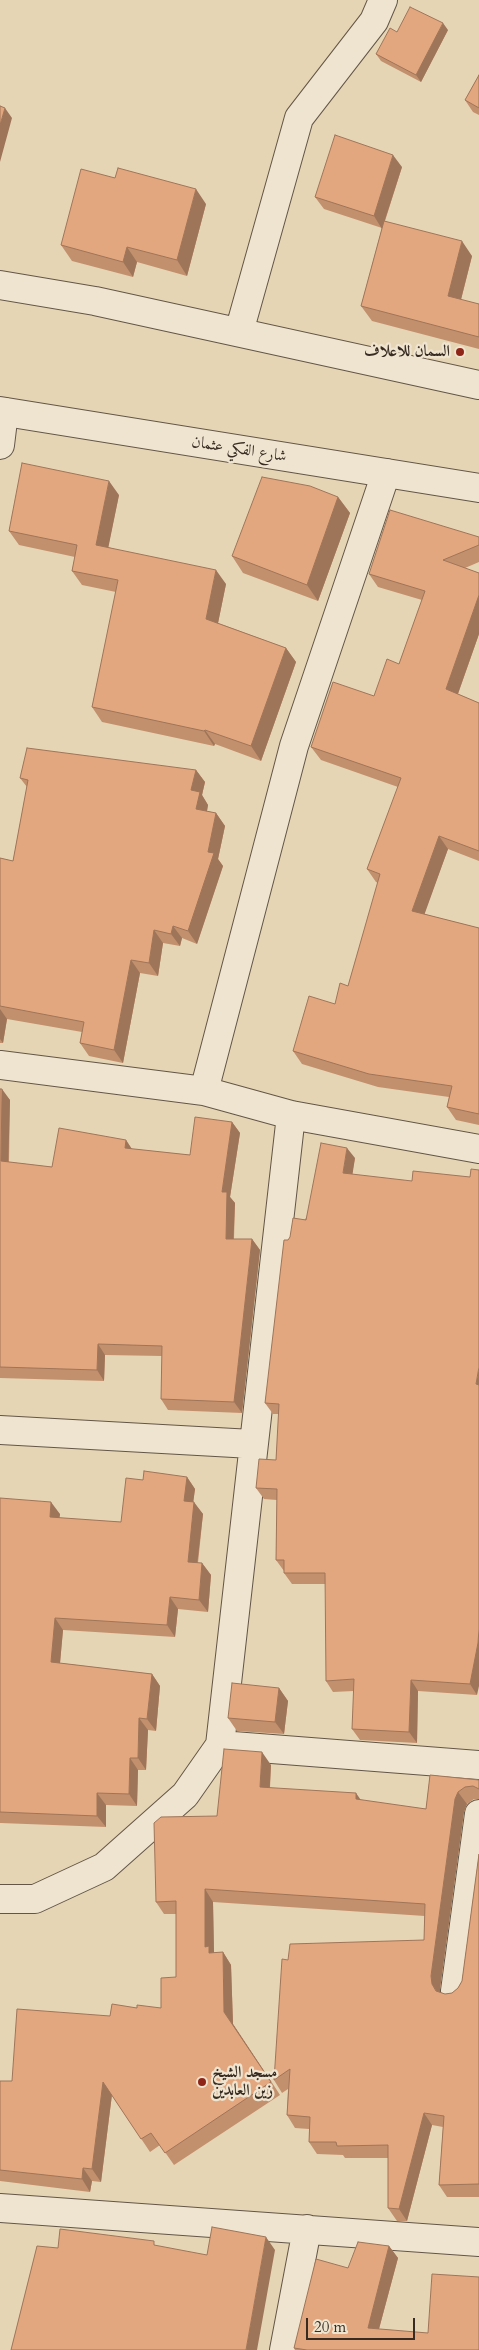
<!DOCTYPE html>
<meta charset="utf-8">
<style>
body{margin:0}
#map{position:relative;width:479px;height:2350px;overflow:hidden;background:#e6d5b5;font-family:Cardo,serif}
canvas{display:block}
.scale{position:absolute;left:306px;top:2318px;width:109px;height:22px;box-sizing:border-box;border:2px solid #372b22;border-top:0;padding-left:6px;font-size:15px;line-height:18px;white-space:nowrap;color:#372b22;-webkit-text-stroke:4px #efe4cf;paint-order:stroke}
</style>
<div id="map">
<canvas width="479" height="2350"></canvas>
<div class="scale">20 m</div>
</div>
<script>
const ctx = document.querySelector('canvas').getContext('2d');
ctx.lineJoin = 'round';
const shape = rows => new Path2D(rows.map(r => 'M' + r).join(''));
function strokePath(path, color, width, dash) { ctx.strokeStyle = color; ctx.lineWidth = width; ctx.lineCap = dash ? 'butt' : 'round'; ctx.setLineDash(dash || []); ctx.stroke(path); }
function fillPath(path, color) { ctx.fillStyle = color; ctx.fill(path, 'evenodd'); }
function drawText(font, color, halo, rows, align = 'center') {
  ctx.font = font + ' Cardo,Amiri,serif'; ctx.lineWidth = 4.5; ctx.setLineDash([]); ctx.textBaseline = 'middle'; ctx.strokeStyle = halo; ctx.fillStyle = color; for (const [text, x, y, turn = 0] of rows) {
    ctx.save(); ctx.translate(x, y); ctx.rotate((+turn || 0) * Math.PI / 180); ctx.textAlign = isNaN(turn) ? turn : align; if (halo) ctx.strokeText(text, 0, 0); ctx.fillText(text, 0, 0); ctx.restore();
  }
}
const minor = shape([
 [0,285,95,301,479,385],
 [239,332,299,118,374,21,383,0],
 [0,445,4,412],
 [0,1065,204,1091,291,1115,479,1149],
 [204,1091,294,746,386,473],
 [0,1430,252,1444],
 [220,1745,479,1765],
 [0,1899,35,1899,104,1867,185,1795,220,1745,291,1115],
 [455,1991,479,1814],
 [0,2208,479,2242],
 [284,2350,307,2229]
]);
const tertiary = shape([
 [0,411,479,488]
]);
strokePath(minor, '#635647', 30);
strokePath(tertiary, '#635647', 30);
strokePath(minor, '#efe4cf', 28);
strokePath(tertiary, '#efe4cf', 28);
fillPath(shape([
 [448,30,421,82,381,61,376,54,397,32],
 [479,75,479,115,473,112,465,100],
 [402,167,385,221,472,256,461,300,479,304,479,349,372,321,361,306,382,228,324,209,315,197],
 [206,204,187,276,137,262,133,277,72,261,61,245],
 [119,495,108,547,226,584,218,623,286,648,296,662,261,761,215,744,214,746,102,722,92,707,116,592,82,585,72,571,75,557,19,545,9,531],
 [338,497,350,513,318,601,243,573,232,556],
 [479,537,479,562,465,568,479,573,479,634,458,694,479,703,479,861,448,849,424,914,479,928,479,1125,456,1120,447,1107,449,1097,378,1087,302,1064,293,1051,335,1004,348,986,378,883,376,882,367,869,398,787,321,760,311,747,374,696,399,664,422,600,378,587,369,574],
 [196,770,205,782,202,795,208,805,207,811,216,813,225,826,218,859,223,866,197,944,182,938,180,946,163,943,158,976,140,973,123,1063,89,1056,80,1043,82,1032,7,1019,3,1043,0,1043,0,858,13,861,27,787,20,778],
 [0,1089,10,1100,9,1162,52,1167,126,1140,132,1149,190,1155,232,1122,240,1133,230,1197,235,1203,234,1239,252,1239,260,1250,242,1413,168,1410,161,1399,162,1356,105,1355,104,1381,0,1378],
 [355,1158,352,1174,477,1695,418,1691,417,1743,360,1740,352,1729,354,1691,333,1692,326,1681,326,1584,292,1584,284,1573,284,1571,276,1560,277,1500,264,1499,256,1488,276,1460,279,1414,273,1414,265,1403,288,1240],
 [187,1477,195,1489,193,1502,203,1514,198,1563,202,1563,211,1575,208,1612,178,1609,175,1637,63,1630,60,1663,152,1674,160,1686,156,1731,148,1730,146,1770,138,1770,137,1806,106,1805,106,1827,0,1823,0,1498,60,1514,59,1518,121,1522,143,1480],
 [279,1688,288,1701,284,1734,237,1731,228,1718],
 [271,1765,270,1788,426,1809,430,1775,479,1780,479,1799,474,1799,467,1804,464,1812,440,1989,440,1992,445,1994,452,1993,458,1988,462,1981,479,1854,479,2197,447,2197,439,2185,443,2127,432,2125,407,2221,397,2221,388,2208,388,2158,345,2158,343,2155,317,2154,309,2142,309,2129,295,2128,287,2115,288,2089,282,2093,274,2080,288,1960,424,1940,425,1916,213,1902,214,1953,223,1952,231,1965,233,2024,280,2095,174,2165,160,2145,150,2152,112,2095,101,2182,92,2181,90,2192,0,2181,0,2081,12,2081,110,2016,137,2008,161,2008,176,1977,176,1914,164,1914,156,1902,217,1816],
 [389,2246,398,2258,379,2329,479,2350,295,2350,294,2348,348,2268]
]), '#c3906d');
fillPath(shape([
 [443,23,448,30,421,82,416,75],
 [5,108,12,118,0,162,0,125],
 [393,155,402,167,382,229,374,216],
 [196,189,206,204,187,276,177,260],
 [462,241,472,256,458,311,448,296],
 [127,247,137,262,133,277,123,262],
 [109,481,119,495,106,559,96,545],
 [338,497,350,513,318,601,307,585],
 [216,570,226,584,216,633,206,619],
 [479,595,479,634,455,702,446,689],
 [286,648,296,662,261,761,251,746],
 [205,730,215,744,214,746,204,731],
 [196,770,205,782,202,795,208,805,205,822,196,809,191,790],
 [216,813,225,826,218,859,223,866,197,944,188,931,208,852],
 [439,836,448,849,421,924,412,911],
 [173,926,182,938,180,946,171,934],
 [154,930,163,943,158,976,149,963],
 [131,960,140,973,123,1063,114,1050],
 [0,1009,7,1019,3,1043,0,1039],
 [2,1089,10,1100,8,1172,1,1161],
 [232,1122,240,1133,230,1197,235,1203,233,1250,226,1239,222,1192],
 [126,1140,133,1151,125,1148],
 [347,1148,355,1158,351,1184,343,1173],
 [252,1239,260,1250,242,1413,234,1402],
 [98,1344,105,1355,104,1381,97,1370],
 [479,1367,479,1389,476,1384],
 [187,1477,195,1489,192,1512,184,1501],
 [51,1502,60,1514,58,1529,50,1517],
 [194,1502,203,1514,196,1574,188,1562],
 [202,1563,211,1575,208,1612,199,1600],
 [170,1597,178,1609,175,1637,167,1625],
 [55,1618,63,1630,59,1674,51,1662],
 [479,1629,479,1686,477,1695,470,1684],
 [152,1674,160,1686,156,1731,147,1719],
 [411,1680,418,1691,417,1743,409,1732],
 [279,1688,288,1701,284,1734,275,1722],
 [139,1718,148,1730,146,1770,138,1758],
 [262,1752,271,1765,269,1800,260,1787],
 [130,1758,138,1770,137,1806,129,1794],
 [458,1792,467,1804,464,1812,440,1989,440,1996,432,1984,431,1976,455,1799],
 [97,1793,106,1805,106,1827,97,1816],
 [356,1793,365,1806,356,1799],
 [205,1889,213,1902,214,1953,218,1965,205,1947],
 [223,1952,231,1965,233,2024,280,2095,224,2012],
 [103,2082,112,2094,101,2182,92,2169],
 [424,2113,432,2125,407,2221,399,2209],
 [83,2168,92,2181,90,2192,82,2179],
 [266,2237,275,2250,257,2350,246,2350],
 [389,2246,398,2258,376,2340,368,2328]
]), '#9f7559');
const building = shape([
 [410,7,443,23,416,75,376,54,390,28,397,32,410,7],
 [479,75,479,108,465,100,479,75],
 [0,106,5,108,0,125,0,106],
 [335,135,393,155,374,216,315,197,335,135],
 [118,168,196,189,177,260,127,247,123,262,61,245,81,169,115,178,118,168],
 [384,221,462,241,448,296,479,304,479,337,361,306,384,221],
 [22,463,109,481,96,545,216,570,206,619,286,648,251,746,205,730,204,731,92,707,118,580,72,571,77,545,9,531,22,463],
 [262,477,310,486,338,497,307,585,232,556,262,477],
 [390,510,479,537,479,545,443,560,479,573,479,595,446,689,479,703,479,851,439,836,412,911,479,928,479,1114,447,1107,452,1086,369,1074,293,1051,309,996,335,1004,340,983,348,986,380,874,367,869,401,778,311,747,333,682,374,696,387,659,399,664,425,591,369,574,390,510],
 [27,748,196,770,191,790,200,792,196,809,216,813,208,852,214,853,188,931,173,926,171,934,154,930,149,963,131,960,114,1050,80,1043,84,1022,0,1006,0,858,13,861,28,780,20,778,27,748],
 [0,1089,2,1089,1,1161,52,1167,59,1128,126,1140,125,1148,190,1155,195,1117,232,1122,222,1192,227,1192,226,1239,252,1239,234,1402,161,1399,162,1346,98,1344,97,1370,0,1367,0,1089],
 [321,1143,347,1148,343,1173,412,1181,413,1171,470,1177,471,1169,479,1170,479,1367,476,1384,479,1385,479,1629,478,1643,470,1684,411,1680,409,1732,352,1729,354,1679,326,1681,325,1573,284,1573,284,1560,276,1560,277,1489,256,1488,259,1459,276,1460,279,1404,265,1403,284,1240,288,1240,290,1237,293,1218,306,1220,321,1143],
 [144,1471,187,1477,184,1501,194,1502,188,1562,202,1563,199,1600,170,1597,167,1625,55,1618,51,1662,152,1674,147,1719,139,1718,138,1758,130,1758,129,1794,97,1793,97,1816,0,1812,0,1498,51,1502,50,1517,121,1522,126,1478,143,1480,144,1471],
 [232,1683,279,1688,275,1722,228,1718,232,1683],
 [224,1749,262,1752,260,1787,356,1793,356,1799,426,1809,430,1775,479,1780,479,1789,473,1786,465,1787,458,1792,455,1799,431,1976,432,1984,436,1991,445,1994,452,1993,458,1988,462,1981,479,1854,479,2184,439,2185,444,2116,424,2113,399,2209,388,2208,388,2145,337,2146,336,2142,309,2142,310,2117,287,2115,290,2069,274,2080,282,1959,288,1960,290,1944,424,1940,425,1904,205,1889,205,1947,209,1946,209,1953,223,1952,224,2012,271,2082,165,2153,151,2133,141,2139,103,2082,92,2169,83,2168,82,2179,0,2170,0,2081,12,2081,17,2009,110,2016,112,2004,137,2008,137,2005,161,2008,161,1978,176,1977,176,1901,156,1902,154,1823,161,1817,217,1816,224,1749],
 [212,2227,266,2237,246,2350,11,2350,37,2246,58,2248,60,2229,154,2241,154,2245,207,2255,212,2227],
 [358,2242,389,2246,368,2328,428,2333,432,2274,479,2277,479,2350,307,2350,294,2348,316,2259,348,2268,358,2242]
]);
fillPath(building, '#e3a77f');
strokePath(building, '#9f7559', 1);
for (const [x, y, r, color] of [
 [460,352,5,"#8f2418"],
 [202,2082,5,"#8f2418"]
]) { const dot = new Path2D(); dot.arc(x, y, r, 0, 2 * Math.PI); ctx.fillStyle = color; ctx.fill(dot); strokePath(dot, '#efe4cf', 2); }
drawText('bold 16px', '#372b22', '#efe4cf', [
 ["السمان للاعلاف",450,352],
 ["مسجد الشيخ",212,2073,"left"],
 ["زين العابدين",212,2091,"left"]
], 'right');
drawText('16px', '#372b22', '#efe4cf', [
 ["شارع الفكي عثمان",239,450,9]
]);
</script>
